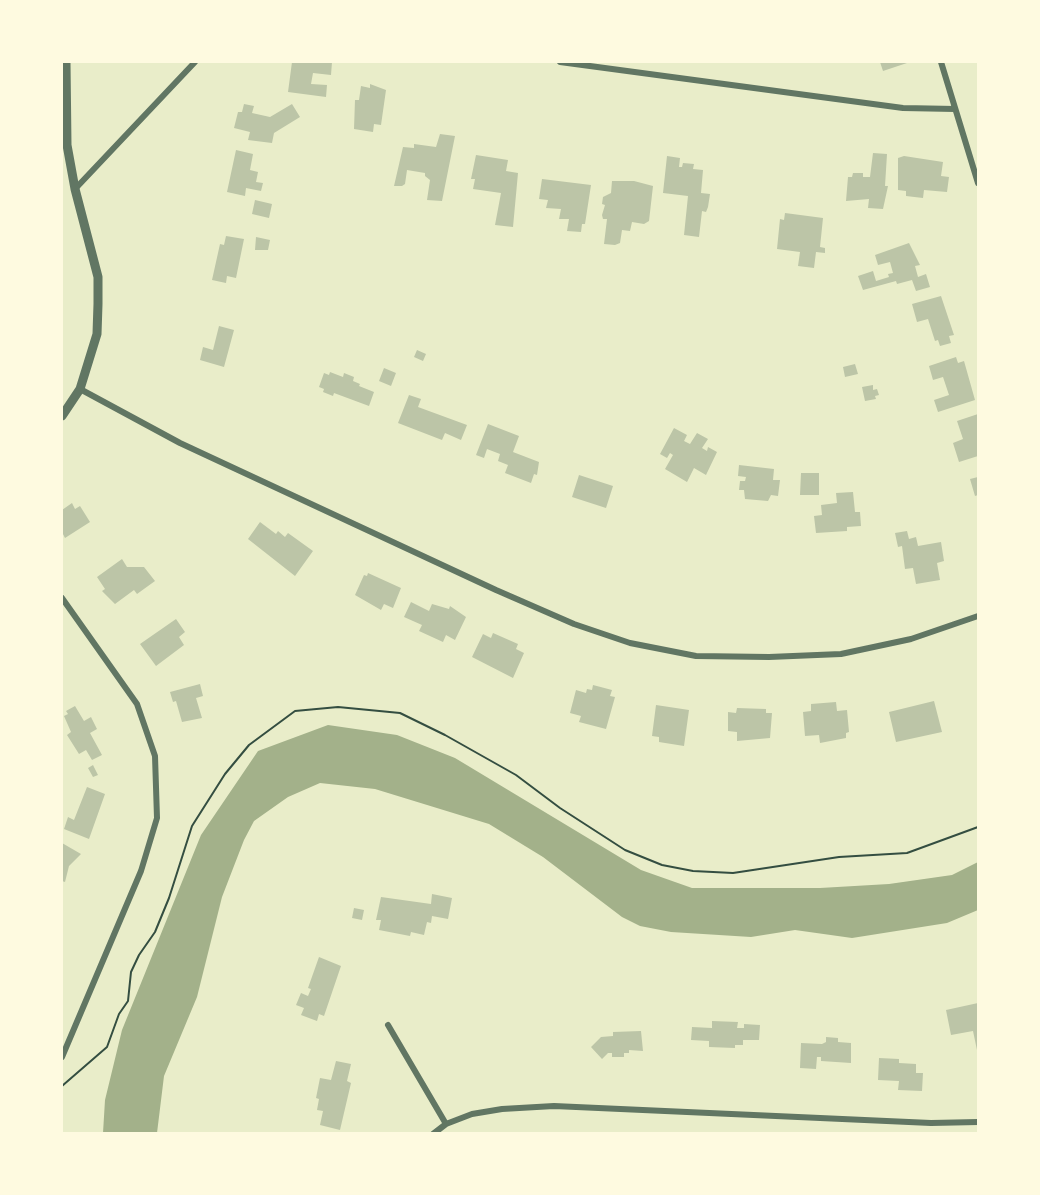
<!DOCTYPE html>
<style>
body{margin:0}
#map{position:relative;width:1040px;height:1195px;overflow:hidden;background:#e9edc9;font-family:Barlow,sans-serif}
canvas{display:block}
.frame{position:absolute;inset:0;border:63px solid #fefae0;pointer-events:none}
</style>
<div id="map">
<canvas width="1040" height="1195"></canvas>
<div class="frame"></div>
</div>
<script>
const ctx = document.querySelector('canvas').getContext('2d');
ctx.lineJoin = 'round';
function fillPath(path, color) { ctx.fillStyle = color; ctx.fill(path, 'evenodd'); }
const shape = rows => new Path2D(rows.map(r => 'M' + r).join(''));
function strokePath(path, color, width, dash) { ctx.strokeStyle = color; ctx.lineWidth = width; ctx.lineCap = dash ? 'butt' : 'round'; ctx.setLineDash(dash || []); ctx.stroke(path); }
fillPath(shape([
 [328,725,397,735,455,758,641,870,692,888,820,888,889,884,952,875,978,862,978,910,947,923,852,938,795,930,751,937,671,932,640,926,622,917,543,857,489,824,375,789,320,783,288,797,254,821,244,840,222,897,197,997,164,1076,157,1133,103,1133,105,1100,122,1030,201,835,258,751]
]), '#a3b18a');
fillPath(shape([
 [292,62,332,62,331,75,313,73,311,84,327,85,326,97,288,92],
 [880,62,910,62,883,71],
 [370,84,386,90,381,125,374,124,373,132,354,129,355,100,359,100,361,86,370,88],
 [244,104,254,106,252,113,270,117,292,104,300,117,274,133,272,143,248,140,250,132,234,128,238,112,242,112],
 [440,134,455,136,442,201,427,200,430,180,425,176,425,173,407,170,405,184,402,186,394,186,403,147,414,148,414,144,436,147],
 [236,150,253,154,250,170,258,172,256,182,263,183,261,191,246,188,245,196,227,192],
 [873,153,887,154,885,186,888,186,883,209,868,208,869,199,846,201,848,177,852,177,853,173,863,173,863,177,870,177],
 [476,155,508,160,506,171,518,173,513,227,495,225,501,193,473,189,475,179,471,179],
 [667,156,680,158,679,167,682,167,683,163,694,164,693,169,703,170,701,193,710,194,708,207,706,212,702,211,699,237,684,235,688,196,663,193],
 [904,156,943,162,941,176,949,177,947,192,924,190,923,198,906,196,906,191,898,190,898,158],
 [542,179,591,185,585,224,582,224,581,232,567,231,569,219,559,219,561,209,546,208,548,200,539,199],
 [612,181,634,181,653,186,649,221,644,224,632,222,630,231,622,230,620,243,615,245,604,244,607,219,603,219,602,215,605,205,602,204,603,197,611,193],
 [255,200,272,204,269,218,252,214],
 [785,213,823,218,820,247,825,248,825,253,816,252,814,268,798,266,800,252,777,249,780,219,784,220],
 [226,236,244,239,236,278,227,276,226,283,212,280,220,244,224,245],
 [256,237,270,240,268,250,255,250],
 [909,243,920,265,915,266,918,277,926,274,930,287,916,291,912,280,897,284,896,281,863,290,858,276,873,271,876,281,889,277,888,274,893,273,890,262,878,265,875,255],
 [941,296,954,335,949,336,951,343,940,346,938,340,935,341,928,319,917,322,912,304],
 [219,326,234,330,224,367,200,360,203,347,213,350],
 [417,350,426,354,423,361,414,357],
 [956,357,958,363,964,361,975,400,938,412,934,400,949,395,943,377,933,380,929,366],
 [855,364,858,374,845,377,843,367],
 [384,368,396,373,391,386,379,381],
 [330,372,343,377,344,373,354,377,353,381,360,384,359,386,374,392,369,406,334,393,333,396,323,392,324,389,319,387,324,373,329,375],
 [873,385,873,390,877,389,879,395,875,396,876,399,865,401,862,387],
 [409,395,421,399,418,407,467,425,461,440,445,433,442,440,398,423],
 [978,414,978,456,959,462,953,443,963,439,957,421],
 [488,424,519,436,513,452,539,462,537,475,534,474,531,483,505,473,508,465,498,461,500,454,487,449,484,458,476,455],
 [674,428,687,435,684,441,690,444,697,433,708,439,702,448,707,451,708,447,717,452,706,475,694,468,687,482,665,469,673,455,670,453,667,458,660,454],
 [739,465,774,469,773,480,780,480,778,496,771,495,768,501,745,499,744,490,739,490,740,481,745,481,746,477,738,476],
 [801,473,819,473,819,495,800,495],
 [579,475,613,486,606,508,572,497],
 [978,477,978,495,975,496,970,479],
 [853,492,855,512,860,512,861,526,847,527,847,531,816,533,814,516,822,515,821,505,837,503,836,493],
 [72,503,75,509,80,506,90,522,65,538,62,532,62,510],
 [260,522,276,534,278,531,285,537,288,533,313,551,295,576,248,539],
 [907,531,909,539,916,537,918,546,941,542,944,561,937,563,940,580,916,584,913,568,905,569,902,546,898,547,895,533],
 [122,559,127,567,144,567,155,581,137,594,134,590,115,604,102,591,105,589,97,577],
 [368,573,401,588,393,608,384,604,381,610,355,595,364,575,367,576],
 [411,602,429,611,432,604,449,609,450,606,466,617,455,640,446,635,443,642,419,631,422,625,404,617],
 [176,619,185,632,179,637,184,645,156,666,140,644],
 [493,633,518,644,516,649,524,653,513,678,472,657,483,634,491,638],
 [200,684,203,696,196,698,202,718,182,722,176,701,173,702,170,692],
 [593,685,612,690,610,696,615,697,606,729,579,722,581,716,570,713,576,690,586,693,587,689,592,690],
 [934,701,942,732,896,742,889,712],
 [836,702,837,711,847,710,849,732,846,733,846,738,820,743,819,735,805,736,803,712,811,711,811,704],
 [656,705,689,710,684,746,659,742,659,737,652,736],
 [75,706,84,721,91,717,97,729,90,733,102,755,92,760,86,750,79,754,67,735,71,732,64,716,68,714,66,711],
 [737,708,766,709,766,713,772,713,770,738,737,741,737,732,728,731,728,712,736,713],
 [93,765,98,775,93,777,88,768],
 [87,787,105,794,89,839,64,829,68,817,74,820],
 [62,843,81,854,69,866,65,882,62,881],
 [432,894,452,898,448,919,432,916,431,923,427,922,424,935,411,932,410,936,379,930,381,920,376,920,381,897,431,904],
 [354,908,364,910,362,920,352,918],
 [319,957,341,966,324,1016,319,1014,317,1021,301,1015,304,1008,296,1005,301,993,308,996,311,989,308,988],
 [978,1003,978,1050,977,1050,973,1031,951,1035,946,1010],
 [712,1021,738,1022,737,1028,744,1028,744,1024,760,1025,759,1040,743,1040,743,1045,735,1045,735,1048,709,1047,709,1041,691,1040,692,1027,712,1028],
 [641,1031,643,1051,629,1050,629,1053,624,1053,624,1057,612,1057,612,1053,608,1053,602,1059,591,1047,601,1037,613,1036,613,1032],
 [826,1037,838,1038,838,1042,851,1043,851,1063,821,1061,821,1057,817,1057,816,1069,800,1068,801,1043,822,1044,826,1042],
 [879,1058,899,1059,899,1063,916,1064,916,1073,923,1073,922,1091,898,1090,899,1081,878,1080],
 [336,1061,351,1064,347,1081,351,1083,340,1130,320,1125,323,1111,317,1110,319,1099,316,1098,320,1078,331,1080]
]), '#bcc5a7');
strokePath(shape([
 [62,1086,107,1047,119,1014,128,1001,131,972,139,955,155,932,169,898,192,826,225,774,249,745,295,711,338,707,400,713,445,735,516,775,560,808,625,850,662,865,693,871,733,873,839,857,907,853,978,827]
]), '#344e41', 2);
strokePath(shape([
 [560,62,903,108,955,109],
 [941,62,978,183],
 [75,189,195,62],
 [80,389,180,443,496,590,574,624,630,643,696,656,769,657,841,654,911,639,978,616],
 [62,598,137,704,155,756,157,818,141,871,62,1057],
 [388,1025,446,1124],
 [433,1134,446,1124,472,1114,502,1109,554,1106,931,1123,978,1122]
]), '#617663', 6);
strokePath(shape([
 [62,416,80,389,97,334,98,304,98,277,75,189,67,145,66,62]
]), '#617663', 9);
</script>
